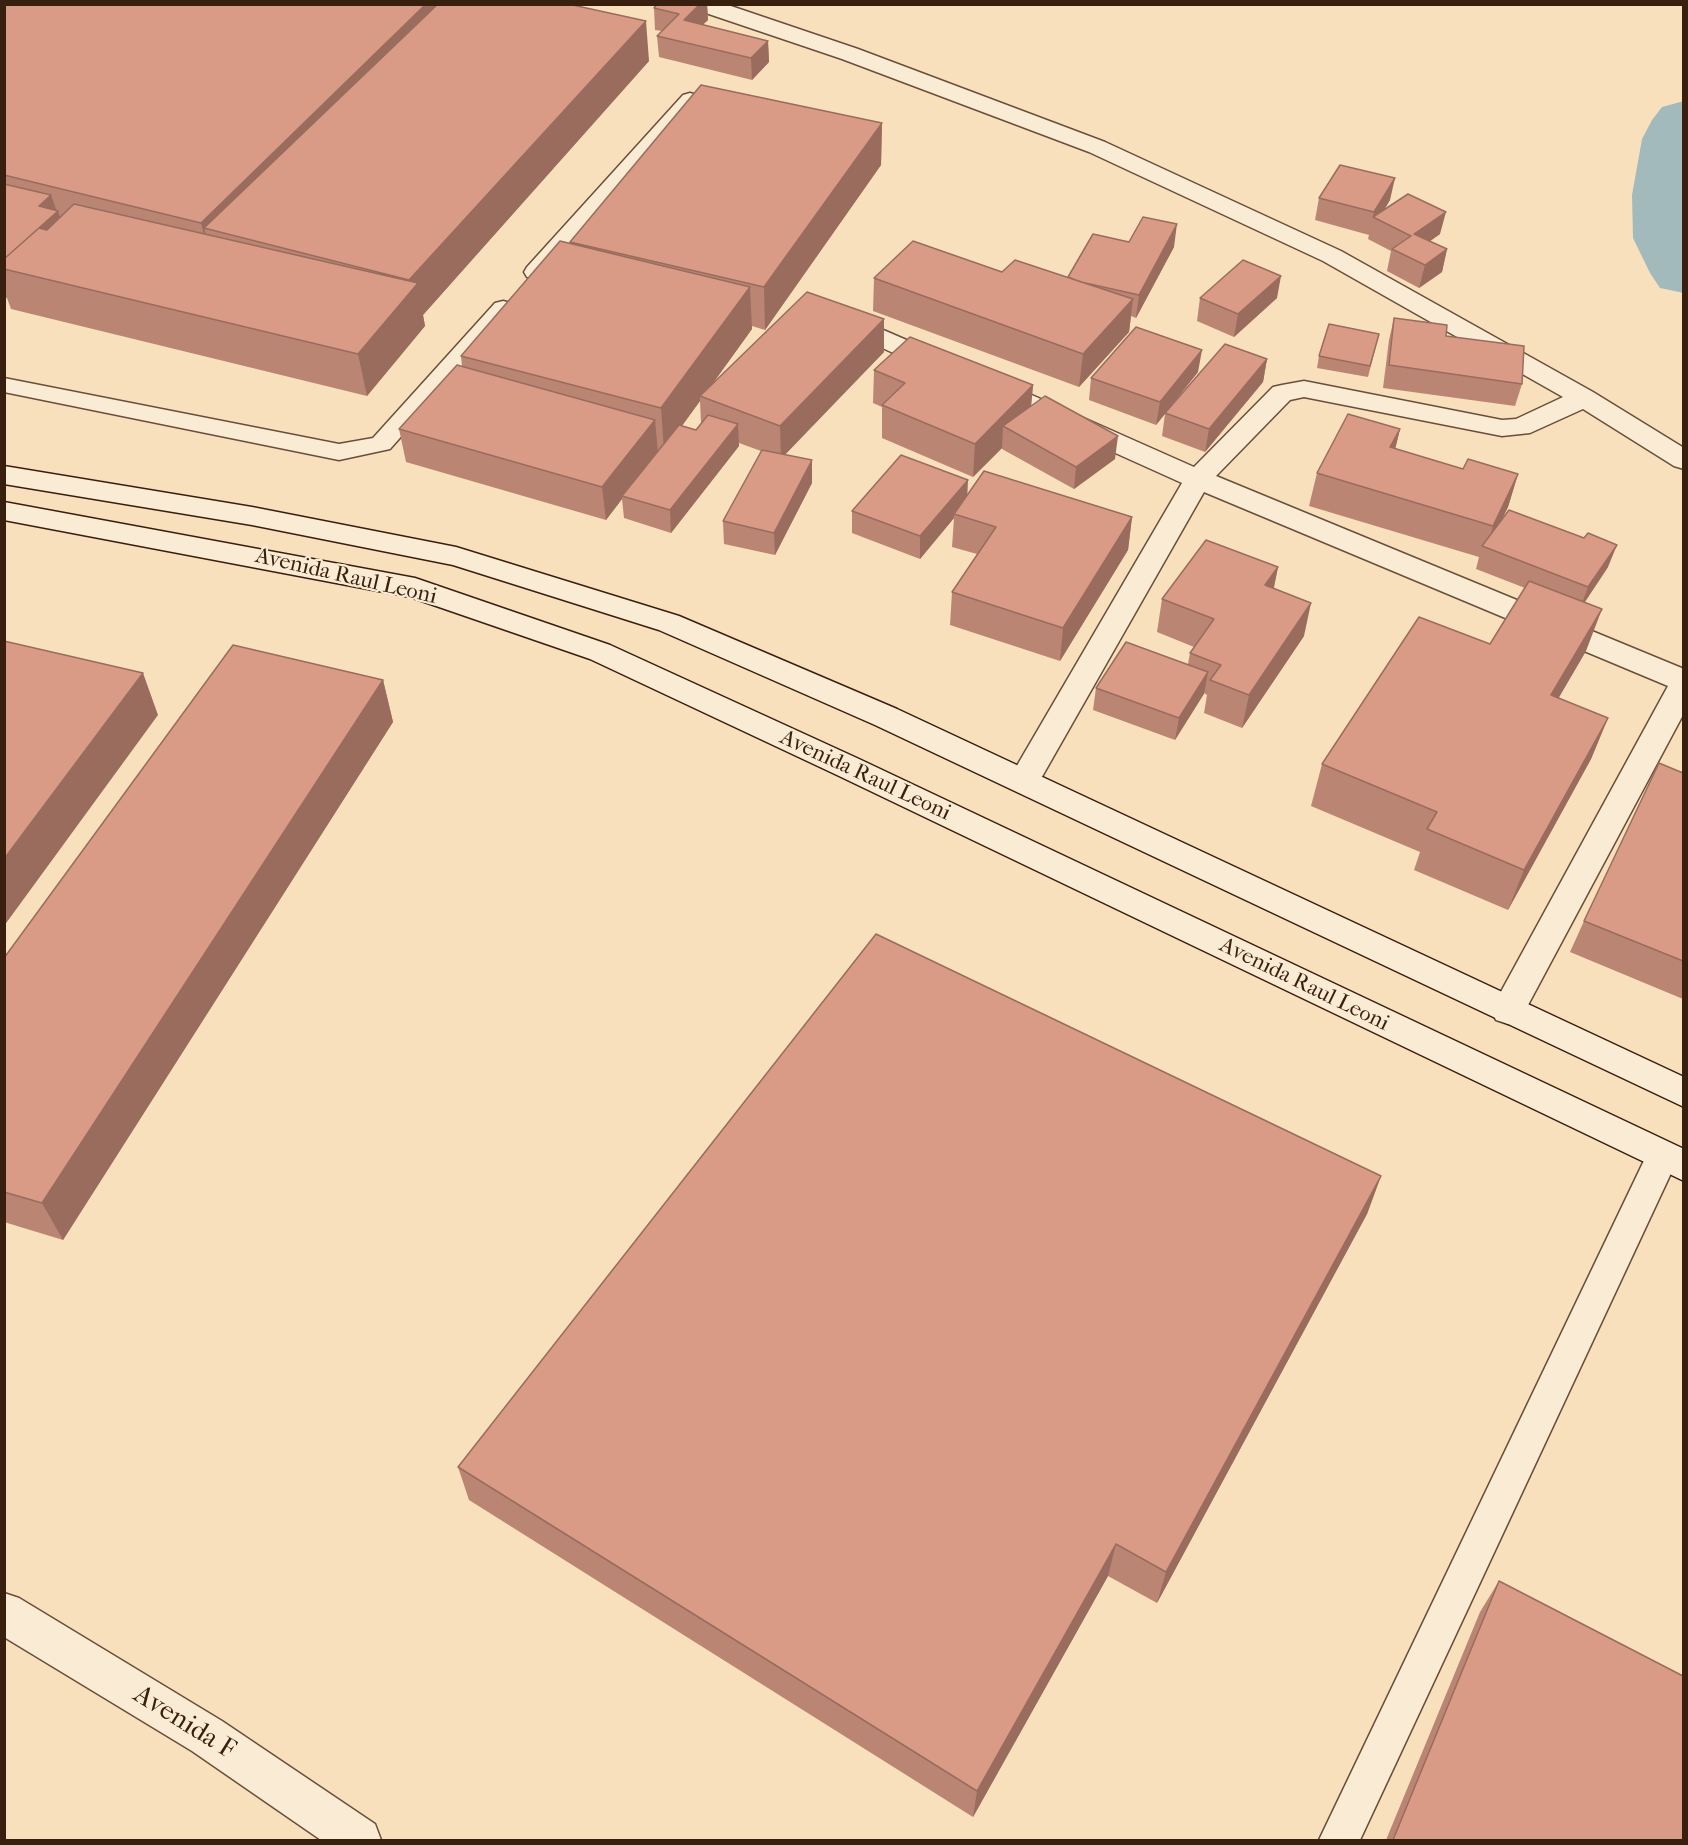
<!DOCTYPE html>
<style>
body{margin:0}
#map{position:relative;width:1688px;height:1845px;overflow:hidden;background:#f8e0bd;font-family:"IM FELL French Canon",serif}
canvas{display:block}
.frame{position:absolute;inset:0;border:6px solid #391f0e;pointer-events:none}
</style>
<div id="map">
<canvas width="1688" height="1845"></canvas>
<div class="frame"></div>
</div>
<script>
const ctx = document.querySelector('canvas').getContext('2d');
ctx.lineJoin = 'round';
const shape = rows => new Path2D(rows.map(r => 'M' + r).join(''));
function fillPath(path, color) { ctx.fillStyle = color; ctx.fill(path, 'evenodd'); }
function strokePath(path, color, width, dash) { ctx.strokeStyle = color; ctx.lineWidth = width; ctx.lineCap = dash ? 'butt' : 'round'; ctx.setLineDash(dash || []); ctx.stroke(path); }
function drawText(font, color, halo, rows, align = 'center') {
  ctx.font = font + ' "IM FELL French Canon",serif'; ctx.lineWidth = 4.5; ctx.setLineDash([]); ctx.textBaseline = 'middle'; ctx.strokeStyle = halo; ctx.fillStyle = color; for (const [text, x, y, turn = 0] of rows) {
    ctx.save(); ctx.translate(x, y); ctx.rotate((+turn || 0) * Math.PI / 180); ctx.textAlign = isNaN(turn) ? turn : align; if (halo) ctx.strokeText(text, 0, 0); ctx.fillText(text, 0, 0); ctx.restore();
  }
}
fillPath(shape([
 [1684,101,1684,293,1660,288,1650,273,1633,238,1632,195,1642,139,1652,120,1662,107,1684,101]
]), '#a3babc');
const service = shape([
 [690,93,697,95,700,99,697,103,543,277,527,277,524,272,527,267,683,95,690,93],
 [503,301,511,303,514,308,511,313,390,449,339,460,4,392,4,378,339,444,373,438,495,303,503,301],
 [1663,1142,1675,1146,1679,1156,1360,1840,1319,1840,1651,1146,1663,1142]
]);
const minor = shape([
 [692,4,725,4,858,49,1105,142,1341,251,1593,392,1684,448,1684,469,1674,466,1583,409,1530,433,1502,436,1304,397,1290,400,1216,476,1684,669,1684,713,1520,1020,1508,1024,1496,1020,1491,1010,1668,686,1204,492,1035,789,1024,792,1013,789,1008,781,1182,483,980,392,976,386,980,380,989,378,998,380,1194,467,1273,387,1282,385,1304,381,1502,420,1516,419,1563,397,1323,261,1089,152,842,59,694,9,692,4],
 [844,313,948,358,952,364,948,370,939,372,930,370,835,326,831,321,835,316,844,313],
 [4,1593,19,1598,222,1721,375,1824,381,1840,321,1840,192,1751,4,1637,4,1593]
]);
const secondary = shape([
 [4,466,252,507,456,547,679,616,897,709,1684,1077,1684,1107,875,725,659,630,453,565,252,525,4,484,4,466],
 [4,502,415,578,610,645,859,759,1684,1149,1684,1181,837,775,590,659,410,597,4,520,4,502]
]);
strokePath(service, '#694f3a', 3);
strokePath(minor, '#694f3a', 3);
strokePath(secondary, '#391f0e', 3);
fillPath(service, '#faebd4');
fillPath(minor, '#faebd4');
fillPath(secondary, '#faebd4');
fillPath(shape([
 [4,4,649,61,423,315,425,326,367,396,11,309,7,298,4,298],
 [657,4,707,4,708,20,702,25,768,41,769,62,752,80,659,57,657,36,662,31,655,30,654,8],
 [882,123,881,165,765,330,752,326,752,329,713,383,884,319,884,352,784,455,812,483,775,555,724,544,723,521,761,451,739,443,739,446,671,533,624,518,622,499,606,520,406,462,399,429,462,367,461,356,570,244,570,242],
 [700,401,701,423,696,430,682,426],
 [1319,198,1390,200,1384,210,1440,234,1430,241,1447,249,1442,272,1419,288,1387,271,1391,251,1368,239,1369,235,1315,220],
 [1129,242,1174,247,1136,318,1131,316,1129,332,1079,387,873,311,874,278,1002,272,1068,277],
 [1200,298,1277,298,1234,337,1197,321],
 [1394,318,1446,336,1522,384,1515,406,1383,388,1389,340],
 [1379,334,1368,377,1317,368,1319,356],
 [1267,359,1263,382,1205,452,1162,436,1165,414,1156,425,1089,400,1091,378,1198,372,1169,408],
 [874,370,1033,385,1031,406,1115,459,1074,489,1002,449,1002,448,973,477,882,438,882,407,873,403],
 [1400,429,1395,449,1463,469,1518,474,1508,507,1501,520,1608,567,1585,602,1586,651,1558,698,1608,718,1591,759,1508,910,1414,870,1420,852,1311,806,1322,764,1490,644,1525,588,1476,569,1479,557,1309,506,1317,473],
 [967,494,1132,517,1128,550,1060,661,950,625,952,592,977,554,952,547,954,518,920,559,852,533,852,511],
 [1278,567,1274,588,1304,636,1242,728,1204,713,1207,695,1204,693,1175,740,1093,710,1096,688,1188,664,1190,653,1194,647,1157,632,1162,599],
 [383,680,393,722,63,1240,4,1222,4,958],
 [1683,773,1683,999,1570,952,1584,921],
 [1381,1176,1367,1214,1157,1603,1108,1576,973,1817,469,1500,458,1467],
 [1499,1581,1683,1840,1386,1840,1480,1612]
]), '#bb8573');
fillPath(shape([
 [426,4,473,4,204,228,213,263,212,265,201,223],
 [700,4,707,4,708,20,685,42,684,20],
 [646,21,649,61,423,315,425,326,367,396,358,354,411,291,409,280],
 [768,41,769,62,752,80,751,58],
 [882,123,881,165,765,330,764,287],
 [1395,178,1390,200,1378,220,1373,217,1374,212],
 [51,195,57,212,58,211,69,244,34,276,39,206],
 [1446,212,1440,234,1409,256,1414,234],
 [1177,224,1174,247,1136,318,1139,295],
 [1447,249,1442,272,1419,288,1425,265],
 [1281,276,1277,298,1234,337,1238,314],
 [750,287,752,329,703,397,700,396,700,401,664,450,661,408],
 [1133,299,1129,332,1079,387,1083,354],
 [884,319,884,352,781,459,780,426],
 [1202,350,1198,372,1156,425,1160,402],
 [1267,359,1263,382,1205,452,1209,429],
 [1033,385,1030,418,1003,426,1002,448,973,477,975,444],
 [655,420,658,453,622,496,622,499,606,520,602,487],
 [738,424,739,446,671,533,670,510],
 [1400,429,1392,462,1390,447],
 [1118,436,1115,459,1074,489,1076,467],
 [812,460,812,483,775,555,774,533],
 [1518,474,1508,507,1488,549,1487,548,1493,526],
 [968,480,967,503,954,514,954,518,920,559,920,536],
 [1132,517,1128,550,1060,661,1063,628],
 [1617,545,1608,567,1580,609,1588,587],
 [1278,567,1271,600,1265,585],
 [1311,603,1304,636,1242,728,1249,695],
 [1602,609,1586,651,1536,737,1551,695],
 [1208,672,1204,694,1175,740,1179,718],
 [143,673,158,715,4,926,4,859],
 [383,680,393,722,63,1240,42,1203],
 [1608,718,1591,759,1508,910,1524,870],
 [1381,1176,1367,1214,1157,1603,1166,1572],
 [1116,1544,1108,1576,973,1817,977,1791]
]), '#996c5e');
const building = shape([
 [4,4,426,4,201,223,4,175,4,4],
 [438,4,568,4,646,21,409,280,204,228,438,4],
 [657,4,700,4,684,20,768,41,751,58,657,36,679,14,654,8,657,4],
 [701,85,882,123,764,287,570,242,701,85],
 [1340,165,1395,178,1374,212,1319,198,1340,165],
 [4,184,51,195,39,206,58,211,4,259,4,184],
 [1408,194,1446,212,1414,234,1447,249,1425,265,1392,249,1411,236,1373,217,1408,194],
 [74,204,418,283,358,354,4,269,4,259,39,228,47,230,74,204],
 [1143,217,1177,224,1139,295,1081,282,1068,277,1093,234,1129,242,1143,217],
 [560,241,750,287,661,408,461,356,560,241],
 [913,241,1002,272,1015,260,1133,299,1083,354,874,278,913,241],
 [1243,260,1281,276,1238,314,1200,298,1243,260],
 [807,292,884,319,780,426,700,396,807,292],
 [1394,318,1447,325,1446,336,1524,346,1522,384,1389,365,1394,318],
 [1329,324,1379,334,1370,366,1319,356,1329,324],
 [1136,327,1202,350,1160,402,1091,378,1136,327],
 [910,337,1033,385,975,444,882,405,905,383,874,370,910,337],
 [1225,344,1267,359,1209,429,1165,413,1225,344],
 [457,365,655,420,602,487,399,429,457,365],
 [1045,396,1118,436,1076,467,1003,426,1045,396],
 [1348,414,1400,429,1390,447,1463,469,1468,459,1518,474,1493,526,1317,473,1348,414],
 [708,415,738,424,670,510,622,496,679,425,696,430,708,415],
 [762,450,812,460,774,533,723,521,762,450],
 [901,455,968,480,920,536,852,511,901,455],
 [984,471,1132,517,1063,628,952,592,996,527,954,514,984,471],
 [1509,510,1584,538,1588,533,1617,545,1588,587,1482,546,1509,510],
 [1206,540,1278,567,1265,585,1311,603,1249,695,1210,680,1221,665,1190,653,1214,619,1162,599,1206,540],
 [1529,581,1602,609,1551,695,1608,718,1524,870,1427,829,1437,812,1322,764,1419,617,1490,644,1529,581],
 [4,641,143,673,4,859,4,641],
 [1126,642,1208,672,1179,718,1096,688,1126,642],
 [233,645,383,680,42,1203,4,1192,4,958,233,645],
 [1659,763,1683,773,1683,961,1584,921,1659,763],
 [876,934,1381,1176,1166,1572,1116,1544,977,1791,458,1467,876,934],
 [1499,1581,1683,1676,1683,1840,1393,1840,1499,1581]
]);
fillPath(building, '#da9b86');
strokePath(building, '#996c5e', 1.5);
drawText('22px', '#391f0e', '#faebd4', [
 ["Avenida Raul Leoni",346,577,13],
 ["Avenida Raul Leoni",865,776,25],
 ["Avenida Raul Leoni",1304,985,26]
]);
drawText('27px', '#391f0e', '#faebd4', [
 ["Avenida F",184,1723,32]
]);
</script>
